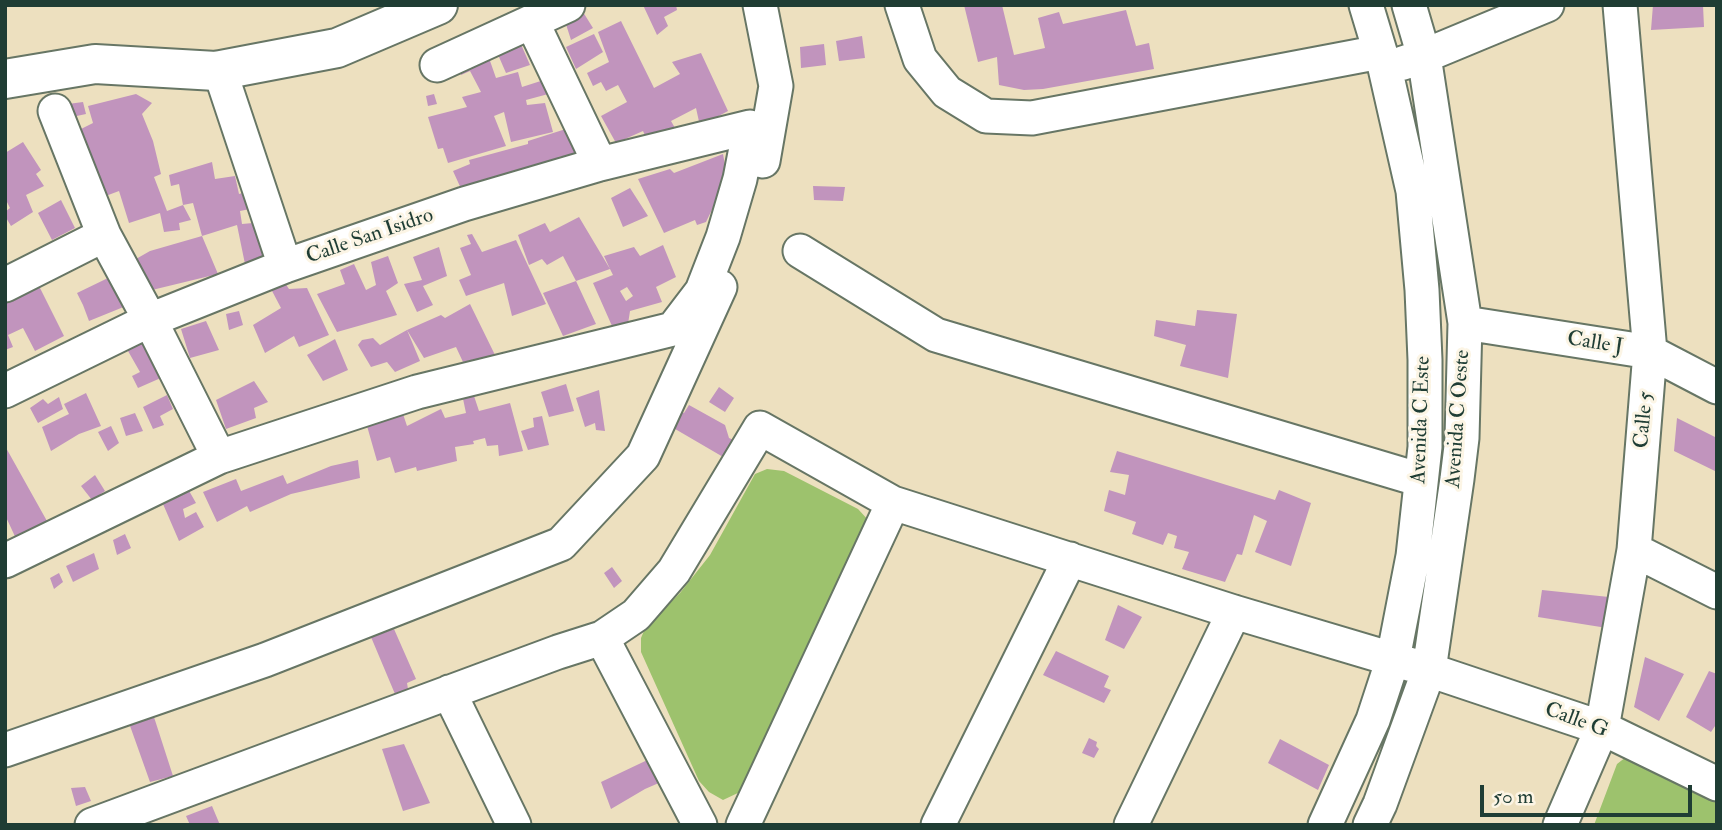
<!DOCTYPE html>
<style>
body{margin:0}
#map{position:relative;width:1722px;height:830px;overflow:hidden;background:#ede0bf;font-family:"IM FELL Double Pica",serif}
canvas{display:block}
.frame{position:absolute;inset:0;border:7px solid #1f3d34;pointer-events:none}
.scale{position:absolute;left:1480px;top:785px;width:212px;height:32px;box-sizing:border-box;border:4px solid #1f3d34;border-top:0;padding-left:9px;font-size:21px;line-height:24px;white-space:nowrap;color:#1f3d34;-webkit-text-stroke:5px #fcf5e5;paint-order:stroke}
</style>
<div id="map">
<canvas width="1722" height="830"></canvas>
<div class="frame"></div>
<div class="scale">50 m</div>
</div>
<script>
const ctx = document.querySelector('canvas').getContext('2d');
ctx.lineJoin = 'round';
function fillPath(path, color) { ctx.fillStyle = color; ctx.fill(path, 'evenodd'); }
const shape = rows => new Path2D(rows.map(r => 'M' + r).join(''));
function strokePath(path, color, width, dash) { ctx.strokeStyle = color; ctx.lineWidth = width; ctx.lineCap = dash ? 'butt' : 'round'; ctx.setLineDash(dash || []); ctx.stroke(path); }
function drawText(font, color, halo, rows, align = 'center') {
  ctx.font = font + ' "IM FELL Double Pica",serif'; ctx.lineWidth = 6; ctx.setLineDash([]); ctx.textBaseline = 'middle'; ctx.strokeStyle = halo; ctx.fillStyle = color; for (const [text, x, y, turn = 0] of rows) {
    ctx.save(); ctx.translate(x, y); ctx.rotate((+turn || 0) * Math.PI / 180); ctx.textAlign = isNaN(turn) ? turn : align; if (halo) ctx.strokeText(text, 0, 0); ctx.fillText(text, 0, 0); ctx.restore();
  }
}
fillPath(shape([
 [767,469,784,471,858,509,870,522,869,537,740,792,723,800,709,792,699,781,641,652,641,638,646,626,680,593,710,555,755,474],
 [1626,757,1717,799,1717,825,1594,825,1617,764]
]), '#9dc26d');
fillPath(shape([
 [643,5,676,5,677,10,664,17,668,26,657,35],
 [964,5,1002,5,1014,55,1045,48,1038,18,1059,12,1063,24,1126,10,1136,46,1149,43,1154,69,1043,89,1024,90,999,85,997,57,978,62],
 [1653,5,1703,5,1704,27,1651,30],
 [583,12,593,28,571,40,564,18],
 [621,21,654,88,680,74,672,62,701,53,728,111,700,126,696,108,671,121,675,128,648,142,643,131,616,143,601,116,627,102,618,85,606,91,601,82,593,86,587,73,609,62,598,32],
 [594,34,603,52,576,69,566,47],
 [862,36,865,58,839,61,836,41],
 [520,42,530,65,506,73,496,50],
 [824,44,826,65,801,68,800,47],
 [489,58,496,78,518,72,522,87,547,79,552,93,526,100,527,105,545,103,553,132,511,142,504,112,494,116,506,146,448,163,443,148,438,149,428,117,467,107,462,97,481,92,470,71,461,75,459,67],
 [136,94,152,103,142,114,153,141,161,174,154,177,167,211,183,205,191,220,179,223,180,230,164,232,160,213,129,223,119,191,103,197,75,132,93,123,88,106],
 [434,94,437,104,428,106,426,96],
 [83,102,86,114,72,117,68,104],
 [569,128,575,155,558,157,561,164,463,193,453,171,470,164,469,160,528,144,528,141],
 [23,142,41,170,36,174,44,186,26,195,33,212,11,226,5,216,5,212,10,208,5,198,5,193,7,191,5,185,5,153],
 [723,154,725,165,720,193,706,222,697,225,695,220,664,233,638,179,670,169,674,173],
 [212,162,215,179,235,176,239,194,246,192,250,209,240,211,242,224,264,222,273,258,245,264,237,225,202,236,193,203,183,205,179,184,171,186,169,175],
 [813,186,845,187,843,201,814,200],
 [630,188,648,216,623,227,611,198],
 [61,200,75,228,52,240,38,213],
 [579,217,610,269,604,256,634,247,640,256,663,245,676,277,656,287,662,302,630,311,628,324,612,326,593,283,613,275,610,269,576,281,563,256,547,265,542,259,529,265,518,235,545,223,550,232],
 [627,287,633,296,626,301,620,291],
 [472,234,482,252,516,240,546,304,512,316,504,283,466,296,459,280,471,275,460,248,471,244,467,235],
 [202,236,218,274,152,290,136,259,150,251],
 [439,247,447,276,423,286,433,305,417,312,404,284,422,280,413,257],
 [388,256,398,283,386,291,397,315,337,332,317,294,345,284,340,270,354,264,366,290,376,285,371,262],
 [35,278,64,336,35,351,23,328,8,335,13,347,5,350,5,299],
 [108,278,126,306,89,321,83,305,77,293],
 [576,281,596,324,563,336,543,293],
 [285,283,289,289,307,288,329,335,299,347,294,336,265,353,253,325,281,308,271,289],
 [470,304,495,355,463,362,456,347,424,358,407,330,441,315,445,318],
 [1197,310,1237,314,1228,378,1180,366,1186,345,1154,336,1156,320,1195,326],
 [239,311,243,325,229,330,226,314],
 [206,321,219,350,190,358,181,329],
 [407,330,420,361,395,372,387,362,371,367,358,345,362,340,373,338,380,345],
 [142,335,163,377,138,388,132,376,140,372,124,344],
 [335,339,348,370,323,381,307,355],
 [254,381,268,402,254,408,256,418,226,429,216,400],
 [566,384,574,411,549,417,541,392],
 [719,387,734,398,725,412,709,402],
 [599,390,605,431,596,430,595,423,585,427,576,398],
 [86,393,101,426,79,434,51,451,42,427,69,414,64,404],
 [473,393,479,411,510,403,523,451,499,456,498,445,487,446,485,438,473,441,474,444,455,447,457,461,417,471,416,467,395,473,390,457,377,461,367,426,403,414,407,426,441,409,445,418,466,413,462,394],
 [167,395,173,409,160,416,164,425,153,429,143,407],
 [59,397,63,409,38,423,30,408,43,399,48,404],
 [689,405,725,425,729,438,738,442,730,461,670,426,679,411,684,413],
 [135,413,143,431,126,436,120,418],
 [542,416,549,445,528,450,521,431,534,427,533,418],
 [1677,418,1717,438,1717,472,1674,451],
 [111,426,119,443,108,451,98,432],
 [5,446,52,530,19,545,5,515],
 [1117,451,1275,500,1279,490,1311,503,1291,566,1255,552,1267,521,1254,515,1242,555,1237,554,1225,582,1182,569,1189,552,1174,548,1177,536,1168,533,1163,545,1132,534,1136,522,1104,511,1109,490,1125,495,1129,475,1110,472],
 [358,460,360,478,291,494,250,512,247,506,217,522,203,492,236,479,241,491,283,475,287,484,331,466],
 [95,475,105,491,92,500,81,486],
 [188,489,196,503,183,509,185,518,196,512,204,527,179,541,163,504],
 [125,534,131,548,117,555,113,540],
 [94,553,99,569,73,582,66,566],
 [612,567,622,581,614,588,604,573],
 [59,573,63,582,54,589,50,578],
 [1542,590,1609,597,1607,628,1538,617],
 [1118,605,1142,617,1124,649,1105,640],
 [394,629,416,679,407,683,408,689,395,694,371,637],
 [1056,651,1109,676,1104,687,1111,690,1104,703,1043,675],
 [1645,657,1684,674,1659,721,1634,707],
 [1709,671,1717,674,1717,723,1711,732,1686,717],
 [153,714,173,776,150,782,129,723],
 [1089,738,1097,742,1096,746,1099,749,1094,758,1082,753],
 [1280,739,1329,765,1318,790,1268,763],
 [404,744,430,803,403,811,382,749],
 [658,755,668,779,645,789,611,809,601,782],
 [85,787,91,801,76,806,71,788],
 [212,806,220,825,190,825,186,816]
]), '#c194bd');
const street = shape([
 [760,5,776,86,763,161],
 [902,5,920,59,947,92,986,116,1032,118,1380,52],
 [532,22,600,164],
 [1403,63,1424,56,1547,5],
 [437,65,568,5],
 [216,71,223,80,285,266],
 [55,111,104,235,150,320,219,457],
 [800,251,936,335,1421,480],
 [5,285,104,235],
 [1465,323,1650,352,1717,387],
 [5,391,150,320,285,266,464,204,600,164,750,127,740,179,723,237,702,291,673,329,417,392,219,457,5,561],
 [1634,550,1717,592],
 [602,638,700,825],
 [449,692,514,825],
 [5,750,265,660,561,544,643,456,720,287],
 [92,825,558,652,602,638,636,615,674,571,760,428,893,503,1234,612,1429,670,1602,728,1717,784],
 [743,825,893,503],
 [938,825,1070,559],
 [1131,825,1234,612],
 [1325,825,1373,720,1393,659,1413,556,1425,447,1425,360,1422,290,1413,191,1385,68,1366,5],
 [1370,825,1380,804,1429,670,1457,479,1462,438,1465,323,1424,56,1409,5],
 [1560,825,1602,728,1634,550,1650,352,1620,5]
]);
const secondary = shape([
 [5,79,95,64,216,71,337,48,438,5]
]);
strokePath(street, '#677665', 37);
strokePath(secondary, '#677665', 42);
strokePath(street, '#fff', 33);
strokePath(secondary, '#fff', 38);
drawText('21px', '#1f3d34', '#fcf5e5', [
 ["Calle San Isidro",370,237,-19],
 ["Calle J",1595,344,9],
 ["Avenida C Oeste",1459,419,-86],
 ["Avenida C Este",1422,420,-88],
 ["Calle 5",1645,420,-85],
 ["Calle G",1576,721,20]
]);
</script>
